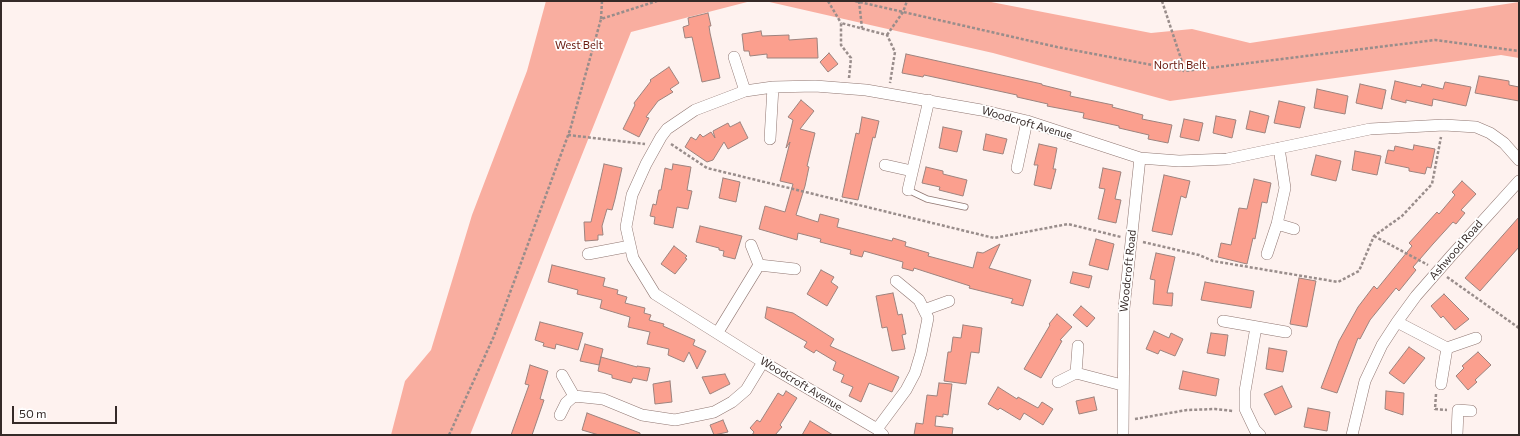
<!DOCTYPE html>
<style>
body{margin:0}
#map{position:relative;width:1520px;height:436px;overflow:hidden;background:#fef2ef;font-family:Commissioner,sans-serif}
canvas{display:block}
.frame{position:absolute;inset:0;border:2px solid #352a28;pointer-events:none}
.scale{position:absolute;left:12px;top:406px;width:105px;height:18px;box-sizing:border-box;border:2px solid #352a28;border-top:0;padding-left:5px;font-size:12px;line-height:14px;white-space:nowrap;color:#352a28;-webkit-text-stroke:3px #fff;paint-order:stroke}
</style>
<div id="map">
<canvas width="1520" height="436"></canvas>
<div class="frame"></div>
<div class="scale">50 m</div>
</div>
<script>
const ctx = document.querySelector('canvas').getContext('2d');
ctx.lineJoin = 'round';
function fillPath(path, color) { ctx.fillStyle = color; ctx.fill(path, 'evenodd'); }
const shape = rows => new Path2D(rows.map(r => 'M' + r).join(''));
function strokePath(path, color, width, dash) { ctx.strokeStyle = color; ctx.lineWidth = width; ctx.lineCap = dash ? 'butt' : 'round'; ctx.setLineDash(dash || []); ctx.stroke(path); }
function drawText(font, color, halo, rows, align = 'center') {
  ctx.font = font + ' Commissioner,sans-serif'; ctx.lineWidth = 3.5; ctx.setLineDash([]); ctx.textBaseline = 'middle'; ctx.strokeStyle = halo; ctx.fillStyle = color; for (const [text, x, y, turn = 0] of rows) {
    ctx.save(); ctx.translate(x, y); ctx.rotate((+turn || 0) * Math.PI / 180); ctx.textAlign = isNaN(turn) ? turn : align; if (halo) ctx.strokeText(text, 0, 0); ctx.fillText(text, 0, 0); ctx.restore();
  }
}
fillPath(shape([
 [546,1,751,1,631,32,470,435,391,435,405,381,431,350,472,215,527,71],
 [765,1,986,1,1151,33,1192,29,1250,43,1519,2,1519,58,1501,55,1170,101,993,53]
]), '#f9aea0');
const building = shape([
 [708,13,711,26,709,26,710,33,720,78,702,82,692,37,685,38,683,27,689,25,688,18,708,13],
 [761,31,762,36,789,35,789,40,817,38,818,58,767,58,767,54,750,56,749,51,744,51,742,34,761,31],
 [829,53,838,64,828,72,820,62,829,53],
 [906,54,1042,84,1042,85,1071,92,1070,96,1113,105,1112,107,1143,115,1142,119,1172,125,1168,143,1148,139,1149,135,1119,128,1119,126,1083,118,1084,113,1047,106,1048,104,1017,97,1017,95,924,75,923,77,902,73,906,54],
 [669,67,679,83,670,89,673,92,658,101,646,117,649,118,639,137,623,129,635,105,634,103,651,81,650,80,669,67],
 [1479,76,1509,81,1509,85,1519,87,1519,101,1475,93,1479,76],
 [1395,81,1421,87,1422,84,1443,89,1445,82,1471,87,1466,106,1433,99,1432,106,1406,100,1406,103,1391,99,1395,81],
 [1360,84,1386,90,1382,109,1356,103,1360,84],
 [1317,89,1348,96,1345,114,1314,108,1317,89],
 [801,100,814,111,800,129,815,133,807,166,809,167,805,186,796,215,818,222,820,214,839,219,837,227,892,241,893,238,906,242,905,246,929,253,928,256,973,268,977,252,983,253,1000,244,989,268,1031,280,1023,306,1011,303,1013,299,969,288,970,286,914,268,913,271,902,268,903,262,864,251,862,257,850,254,851,250,820,242,821,239,798,233,797,240,759,229,765,206,785,212,793,184,780,181,790,142,786,148,793,120,788,117,801,100],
 [1279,101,1305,107,1300,128,1274,123,1279,101],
 [1250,111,1269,116,1265,133,1246,129,1250,111],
 [1216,116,1236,120,1232,138,1213,133,1216,116],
 [862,117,879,121,875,138,873,137,858,200,842,197,856,133,859,134,862,117],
 [1184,119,1203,123,1199,141,1180,137,1184,119],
 [740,122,748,138,728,149,724,142,713,160,707,162,685,147,691,137,696,140,700,134,703,137,711,132,715,138,713,131,728,123,730,127,740,122],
 [943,127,962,131,957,152,939,148,943,127],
 [986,134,1007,139,1003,154,983,150,986,134],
 [1039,144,1057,148,1053,169,1056,169,1051,189,1034,185,1038,165,1034,165,1039,144],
 [1414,145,1435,149,1431,168,1427,167,1425,174,1409,171,1409,168,1385,163,1388,150,1394,151,1395,146,1413,150,1414,145],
 [1355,151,1381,156,1377,175,1352,170,1355,151],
 [1316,155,1341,161,1336,181,1311,175,1316,155],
 [604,164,622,168,615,199,612,210,607,209,602,226,603,235,598,235,598,240,585,241,584,222,591,222,604,164],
 [673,164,691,167,687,190,692,191,688,209,677,207,673,228,654,224,655,217,650,216,653,204,656,205,659,190,661,190,665,168,672,170,673,164],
 [926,167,943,171,943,174,967,180,963,196,939,190,940,187,922,183,926,167],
 [1103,168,1121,172,1115,199,1121,200,1116,223,1098,219,1105,189,1099,188,1103,168],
 [1164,175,1190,181,1186,198,1181,196,1172,235,1152,231,1164,175],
 [723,178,740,182,736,202,719,198,723,178],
 [1254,179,1271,183,1267,203,1262,202,1255,239,1253,238,1247,264,1218,257,1221,243,1231,245,1239,208,1247,209,1254,179],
 [1462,181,1476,194,1461,210,1465,213,1456,224,1453,222,1433,244,1413,267,1416,270,1399,291,1396,288,1370,320,1360,339,1358,338,1337,393,1321,388,1339,341,1358,307,1374,286,1377,289,1412,246,1409,243,1437,212,1439,214,1455,195,1452,192,1462,181],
 [1519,217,1519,247,1480,291,1465,278,1519,217],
 [700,226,742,236,735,259,723,256,724,251,719,250,719,248,696,242,700,226],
 [1096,239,1114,244,1108,270,1089,265,1096,239],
 [674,246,687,256,685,258,687,259,675,274,661,264,674,246],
 [1156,253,1175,257,1167,293,1173,293,1172,306,1153,304,1155,280,1150,279,1156,253],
 [552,265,605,278,603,286,618,290,617,294,627,297,625,303,645,308,644,313,651,315,649,320,664,324,663,326,695,340,693,345,706,351,697,369,689,352,684,362,668,355,669,349,647,344,650,332,628,327,630,317,600,308,602,300,577,294,578,290,548,282,552,265],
 [821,270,834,277,831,282,838,287,827,306,807,294,821,270],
 [1073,272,1092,276,1089,288,1070,283,1073,272],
 [1299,278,1316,281,1307,327,1290,324,1299,278],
 [1205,282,1254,291,1251,308,1201,300,1205,282],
 [893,293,898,315,902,314,906,334,902,335,905,349,892,351,887,327,882,328,876,296,893,293],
 [1444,294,1469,319,1455,330,1443,316,1441,318,1431,306,1444,294],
 [1081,306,1095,318,1087,327,1073,315,1081,306],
 [767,307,793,313,834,339,830,346,899,377,892,392,869,383,861,402,849,396,853,387,841,382,844,375,833,370,836,362,816,350,814,353,804,347,807,342,765,318,767,307],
 [1057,314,1072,327,1060,340,1062,341,1041,378,1024,369,1050,325,1049,324,1057,314],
 [540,322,583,333,578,350,556,344,555,349,543,346,544,343,535,340,540,322],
 [963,325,982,328,979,353,971,352,966,384,944,381,948,352,951,352,953,337,961,338,963,325],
 [1154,331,1169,338,1171,333,1183,339,1175,356,1160,350,1158,354,1146,349,1154,331],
 [1211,333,1228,335,1225,356,1207,353,1211,333],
 [585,344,603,349,599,365,580,361,585,344],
 [1409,347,1425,358,1404,384,1389,373,1409,347],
 [1269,348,1287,351,1283,372,1266,369,1269,348],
 [1478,352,1491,365,1475,380,1477,382,1468,390,1456,376,1464,368,1462,366,1478,352],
 [601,357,637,367,637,366,650,368,647,381,633,378,631,383,612,378,612,375,598,371,601,357],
 [530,365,548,371,540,399,544,400,532,435,511,435,529,385,525,384,530,365],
 [1183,371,1219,379,1216,396,1179,389,1183,371],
 [725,374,730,384,710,394,702,377,725,374],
 [670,381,672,402,655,404,653,384,670,381],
 [939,383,952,384,948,415,943,414,943,417,936,416,935,426,953,428,952,435,914,435,916,423,923,424,927,395,937,396,939,383],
 [1282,386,1292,407,1275,415,1264,394,1282,386],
 [998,387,1017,399,1018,397,1038,408,1042,402,1053,409,1043,425,1024,413,1020,420,1000,408,998,410,988,404,998,387],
 [786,391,797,398,780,425,782,427,775,435,752,435,754,432,750,428,757,420,760,422,778,393,783,396,786,391],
 [1386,391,1404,393,1403,415,1385,409,1386,391],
 [1094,397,1097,410,1079,414,1076,401,1094,397],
 [1308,408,1330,412,1327,431,1304,427,1308,408],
 [587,413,640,433,640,435,599,435,582,430,587,413],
 [723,420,728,432,714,435,710,425,723,420],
 [810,421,833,435,802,435,810,421]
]);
fillPath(building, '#fb9f8e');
strokePath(building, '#9d837e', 1);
const lane = shape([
 [908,190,927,199,965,207]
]);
const street = shape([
 [734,57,745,91],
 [770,139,773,87],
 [885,165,912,171],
 [1017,168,1027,121],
 [908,190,929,100],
 [1277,224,1294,229],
 [751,245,759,265],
 [588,254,630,246],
 [1267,254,1277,224,1285,188,1279,148],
 [924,310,949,301],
 [1223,321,1286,332],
 [1397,322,1447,348,1476,338],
 [1256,327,1245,391,1245,409,1255,430,1260,435],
 [718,332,759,265,795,269],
 [1076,373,1122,385],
 [562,375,574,396],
 [1058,382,1076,373,1078,346],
 [1441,384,1447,348],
 [560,415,566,403,574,396,603,399,642,415,675,420,714,412,732,402,746,390,763,362],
 [877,429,906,390,915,373,921,353,928,318,919,300,896,281],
 [883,435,877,429,763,362,655,294,633,258,626,227,632,195,646,164,661,137,667,129,695,110,745,91,773,87,815,86,866,90,981,110,1027,121,1140,158,1179,161,1227,159,1370,129,1444,125,1476,127,1490,133,1504,143,1519,160],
 [1123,435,1124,308,1140,158],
 [1352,435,1365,381,1382,345,1397,322,1416,296,1451,256,1519,181],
 [1457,435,1458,410,1471,411]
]);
strokePath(lane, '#907772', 7);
strokePath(street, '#907772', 12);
strokePath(shape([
 [828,1,841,23],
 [855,1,1057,47,1184,71],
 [859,1,862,28],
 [1162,1,1185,71,1435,40,1519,51],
 [601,19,602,1],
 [887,35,903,12,907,1],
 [849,78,851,58,841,45,841,23,887,35,895,52,890,83],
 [568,135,645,144],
 [671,144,707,168,994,238,1068,224,1121,237],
 [1374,236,1428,265],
 [1143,242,1199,255,1213,261,1338,282,1359,271,1374,236,1402,216,1432,184,1441,137],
 [1447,277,1519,328],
 [1436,394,1435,409,1447,410],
 [1135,419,1187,410,1215,409,1233,411],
 [449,435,494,336,570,130,601,19,657,1]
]), '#998d8b', 2.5, [3, 2]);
strokePath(lane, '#fff', 5.5);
strokePath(street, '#fff', 11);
drawText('11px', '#6a1a0f', '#fff', [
 ["West Belt",579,45],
 ["North Belt",1180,65]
]);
drawText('11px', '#352a28', '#fff', [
 ["Woodcroft Avenue",1027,123,16],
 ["Ashwood Road",1456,250,-49],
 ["Woodcroft Road",1128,271,-84],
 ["Woodcroft Avenue",801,384,31]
]);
</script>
